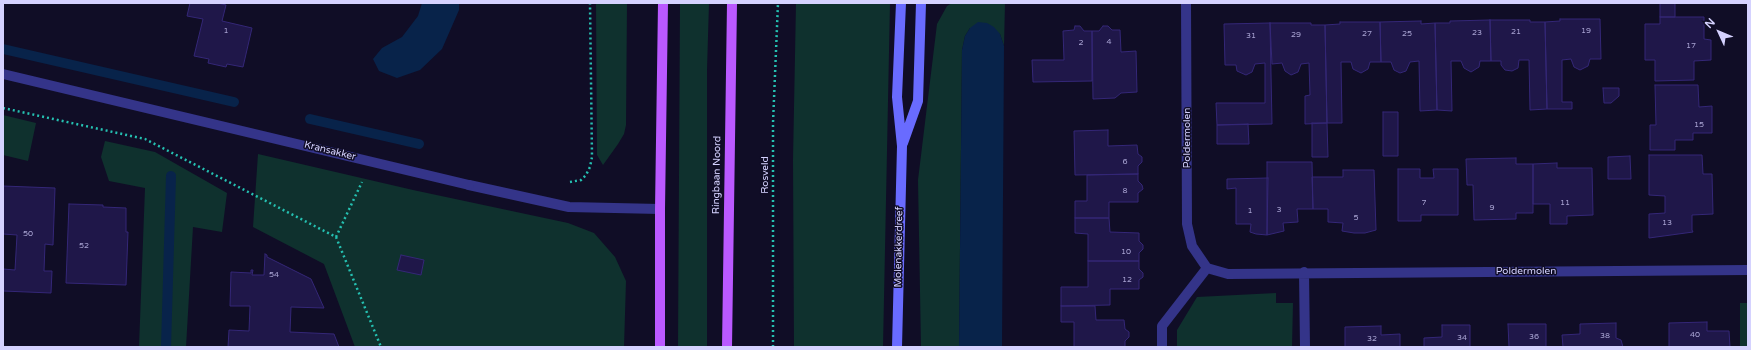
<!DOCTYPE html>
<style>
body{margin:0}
#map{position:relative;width:1751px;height:350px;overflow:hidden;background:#100d26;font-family:"Varela Round",sans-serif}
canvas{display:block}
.frame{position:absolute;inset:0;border:4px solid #d5d2ff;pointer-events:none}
.north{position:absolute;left:1699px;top:12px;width:40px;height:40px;-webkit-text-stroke:3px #100d26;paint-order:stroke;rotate:314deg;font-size:11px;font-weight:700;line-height:16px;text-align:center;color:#d5d2ff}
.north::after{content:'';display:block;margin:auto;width:14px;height:18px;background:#d5d2ff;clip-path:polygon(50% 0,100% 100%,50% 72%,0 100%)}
</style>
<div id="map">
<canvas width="1751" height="350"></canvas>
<div class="frame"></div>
<div class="north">N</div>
</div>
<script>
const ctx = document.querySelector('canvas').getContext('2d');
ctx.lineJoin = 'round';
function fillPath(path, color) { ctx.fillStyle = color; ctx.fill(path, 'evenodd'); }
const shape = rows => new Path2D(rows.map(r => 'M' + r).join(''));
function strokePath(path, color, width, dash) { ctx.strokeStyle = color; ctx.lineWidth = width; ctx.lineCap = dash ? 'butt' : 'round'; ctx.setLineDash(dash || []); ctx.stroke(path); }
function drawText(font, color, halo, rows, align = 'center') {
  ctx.font = font + ' "Varela Round",sans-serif'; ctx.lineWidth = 3; ctx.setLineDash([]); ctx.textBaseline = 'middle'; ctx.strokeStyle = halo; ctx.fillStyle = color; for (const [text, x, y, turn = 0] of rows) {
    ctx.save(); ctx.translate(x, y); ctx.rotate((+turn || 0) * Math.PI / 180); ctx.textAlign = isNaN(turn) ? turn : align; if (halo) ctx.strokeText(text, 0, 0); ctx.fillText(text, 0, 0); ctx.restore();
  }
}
fillPath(shape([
 [596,3,627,3,626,125,624,134,618,144,603,165,597,155],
 [680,3,709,3,707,70,707,347,678,347],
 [796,3,890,3,883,347,794,347,793,160],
 [952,3,1005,3,1004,46,1000,34,970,28,965,36,962,50,959,347,921,347,918,180,937,24,947,6],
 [3,115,36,123,28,161,3,155],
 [105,141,155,152,227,193,222,232,193,227,186,347,139,347,145,188,109,181,101,157],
 [258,154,413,190,568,223,594,233,615,257,626,281,624,347,355,347,324,264,253,227],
 [1276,293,1276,303,1293,303,1292,347,1177,347,1177,330,1197,297],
 [1740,303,1748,303,1748,347,1740,347]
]), '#0f312e');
fillPath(shape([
 [422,3,459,3,459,10,442,49,420,70,397,78,379,71,373,59,382,48,402,37,418,16],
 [978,22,987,23,994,27,1000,34,1004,46,1002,347,959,347,962,50,965,36,970,28]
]), '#08234a');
strokePath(shape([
 [3,49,234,102],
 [310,119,419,144],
 [166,347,171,176]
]), '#08234a', 10);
const building = shape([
 [190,3,218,3,226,5,222,21,252,28,243,67,227,64,226,67,208,63,209,59,194,56,203,19,187,16,190,3],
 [1660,3,1675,3,1675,17,1660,17,1660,3],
 [1660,17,1704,17,1704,39,1711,40,1711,60,1694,61,1694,80,1655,81,1655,60,1645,60,1645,24,1660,24,1660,17],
 [1560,19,1600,19,1601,59,1590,59,1588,66,1580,70,1574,67,1571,59,1562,60,1562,102,1572,102,1572,109,1547,109,1545,22,1560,21,1560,19],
 [1490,20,1491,61,1480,61,1479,67,1471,72,1464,68,1461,61,1451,61,1452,111,1437,110,1435,23,1450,23,1450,21,1490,20],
 [1490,20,1530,20,1530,22,1545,22,1547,109,1530,110,1529,60,1519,60,1518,68,1512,71,1505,70,1501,65,1501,61,1491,61,1490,20],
 [1421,21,1421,24,1435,23,1437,110,1420,111,1419,61,1410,62,1406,71,1400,73,1394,70,1391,62,1381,62,1380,22,1421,21],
 [1340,22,1380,22,1381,62,1370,62,1368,69,1361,73,1353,69,1351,62,1341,62,1342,123,1327,123,1325,25,1340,24,1340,22],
 [1270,23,1311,23,1311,25,1325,25,1327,123,1305,124,1305,96,1310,95,1309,63,1301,64,1298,72,1291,75,1285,71,1282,63,1272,64,1270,23],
 [1270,23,1272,124,1217,125,1216,103,1265,103,1265,63,1255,64,1252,72,1246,75,1237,71,1236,65,1225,65,1224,24,1270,23],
 [1075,26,1080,26,1084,31,1092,31,1092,81,1033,82,1032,60,1064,60,1063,31,1074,30,1075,26],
 [1103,26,1108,26,1112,30,1120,30,1121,52,1136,51,1137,92,1121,93,1115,98,1093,99,1092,31,1099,31,1103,26],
 [1655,85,1698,85,1699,107,1712,106,1712,133,1693,133,1693,140,1675,140,1675,150,1650,150,1650,125,1656,125,1655,85],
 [1603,88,1619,88,1619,96,1611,103,1604,103,1603,88],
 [1383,112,1398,112,1398,156,1383,156,1383,112],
 [1312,123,1327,123,1328,157,1312,157,1312,123],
 [1248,124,1249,144,1217,144,1217,125,1248,124],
 [1108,130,1108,146,1137,145,1138,154,1142,157,1142,162,1138,166,1138,174,1075,175,1074,131,1108,130],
 [1649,155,1702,155,1703,174,1712,174,1713,214,1692,215,1692,230,1693,232,1649,238,1649,214,1665,213,1665,196,1649,195,1649,155],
 [1630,156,1631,179,1608,179,1608,157,1630,156],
 [1516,158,1516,164,1533,164,1533,213,1516,213,1516,219,1474,220,1473,185,1467,185,1466,159,1516,158],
 [1267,162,1312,162,1313,209,1297,209,1298,222,1283,223,1284,231,1267,235,1267,162],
 [1557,163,1557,168,1592,168,1593,215,1567,216,1567,224,1550,224,1550,204,1533,204,1533,164,1557,163],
 [1398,169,1420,169,1420,178,1434,178,1433,169,1458,169,1458,215,1421,215,1421,221,1398,221,1398,169],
 [1343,170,1374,170,1376,230,1365,233,1354,233,1342,231,1343,223,1328,222,1328,209,1313,209,1312,177,1343,177,1343,170],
 [1138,174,1138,181,1142,185,1143,189,1138,193,1138,202,1109,202,1109,218,1075,218,1075,201,1087,201,1087,175,1138,174],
 [1268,178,1267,235,1256,234,1250,232,1251,224,1236,224,1236,188,1227,189,1227,179,1268,178],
 [3,186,55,188,53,245,45,244,44,271,52,271,51,293,3,291,3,269,15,270,17,235,3,234,3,186],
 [69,204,103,205,103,207,126,208,126,232,128,232,126,285,66,283,69,204],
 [1075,218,1109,218,1110,232,1139,233,1139,241,1143,245,1143,249,1139,253,1139,261,1088,261,1088,234,1075,233,1075,218],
 [265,254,267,255,267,257,311,279,324,308,291,307,290,332,334,334,339,347,228,347,229,330,249,331,250,306,230,306,231,272,251,273,251,270,253,270,252,275,264,275,265,254],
 [401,255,424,260,421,275,397,270,401,255],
 [1088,261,1139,261,1139,269,1143,273,1143,277,1139,280,1139,289,1110,289,1110,305,1061,306,1061,287,1088,287,1088,261],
 [1061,306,1095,306,1096,320,1124,320,1125,329,1129,332,1129,337,1125,341,1125,347,1074,347,1074,322,1061,322,1061,306],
 [1707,322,1707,331,1729,331,1730,347,1669,347,1669,323,1707,322],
 [1616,323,1616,338,1621,340,1623,347,1563,347,1562,335,1580,334,1580,324,1616,323],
 [1508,324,1546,324,1546,347,1509,347,1508,324],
 [1442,325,1470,325,1470,347,1424,347,1424,338,1442,337,1442,325],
 [1381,326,1381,335,1400,334,1400,347,1334,347,1345,347,1345,327,1381,326]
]);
fillPath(building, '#1f1749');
strokePath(building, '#342777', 1);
strokePath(shape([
 [3,108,145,139,336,237,381,347],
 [570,182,581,180,586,175,590,167,592,157,590,3],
 [336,237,362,182],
 [773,347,773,123,778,3]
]), '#25c0b1', 2.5, [2, 3]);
strokePath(shape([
 [469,185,569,207,660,209]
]), '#343489', 10);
strokePath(shape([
 [1186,3,1187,224,1192,246,1207,268,1228,274,1748,270],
 [3,74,469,185],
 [1304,272,1305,347],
 [1162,347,1162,326,1207,268]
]), '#343489', 10);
strokePath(shape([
 [903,143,918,101,921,3],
 [897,347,902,146,897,97,901,3]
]), '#696bff', 10);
strokePath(shape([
 [660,347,660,209,663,3],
 [727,347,732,3]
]), '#ba59ff', 10);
drawText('8px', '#a8a3d2', null, [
 ["1",226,31],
 ["19",1586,31],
 ["21",1516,32],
 ["23",1477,33],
 ["27",1367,34],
 ["25",1407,34],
 ["29",1296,35],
 ["31",1251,36],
 ["4",1109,42],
 ["2",1081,43],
 ["17",1691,46],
 ["15",1699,125],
 ["6",1125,162],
 ["8",1125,191],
 ["7",1424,203],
 ["11",1565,203],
 ["9",1492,208],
 ["3",1279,210],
 ["1",1250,211],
 ["5",1356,218],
 ["13",1667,223],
 ["50",28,234],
 ["52",84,246],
 ["10",1126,252],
 ["54",274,275],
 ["12",1127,280],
 ["40",1695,335],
 ["38",1605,336],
 ["36",1534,337],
 ["34",1462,338],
 ["32",1372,339]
]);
drawText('10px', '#d5d2ff', '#100d26', [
 ["Poldermolen",1187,138,-90],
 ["Kransakker",330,151,14],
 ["Ringbaan Noord",717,175,-89],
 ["Rosveld",765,175,-90],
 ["Molenakkerdreef",899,247,-89],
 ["Poldermolen",1526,271]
]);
</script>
